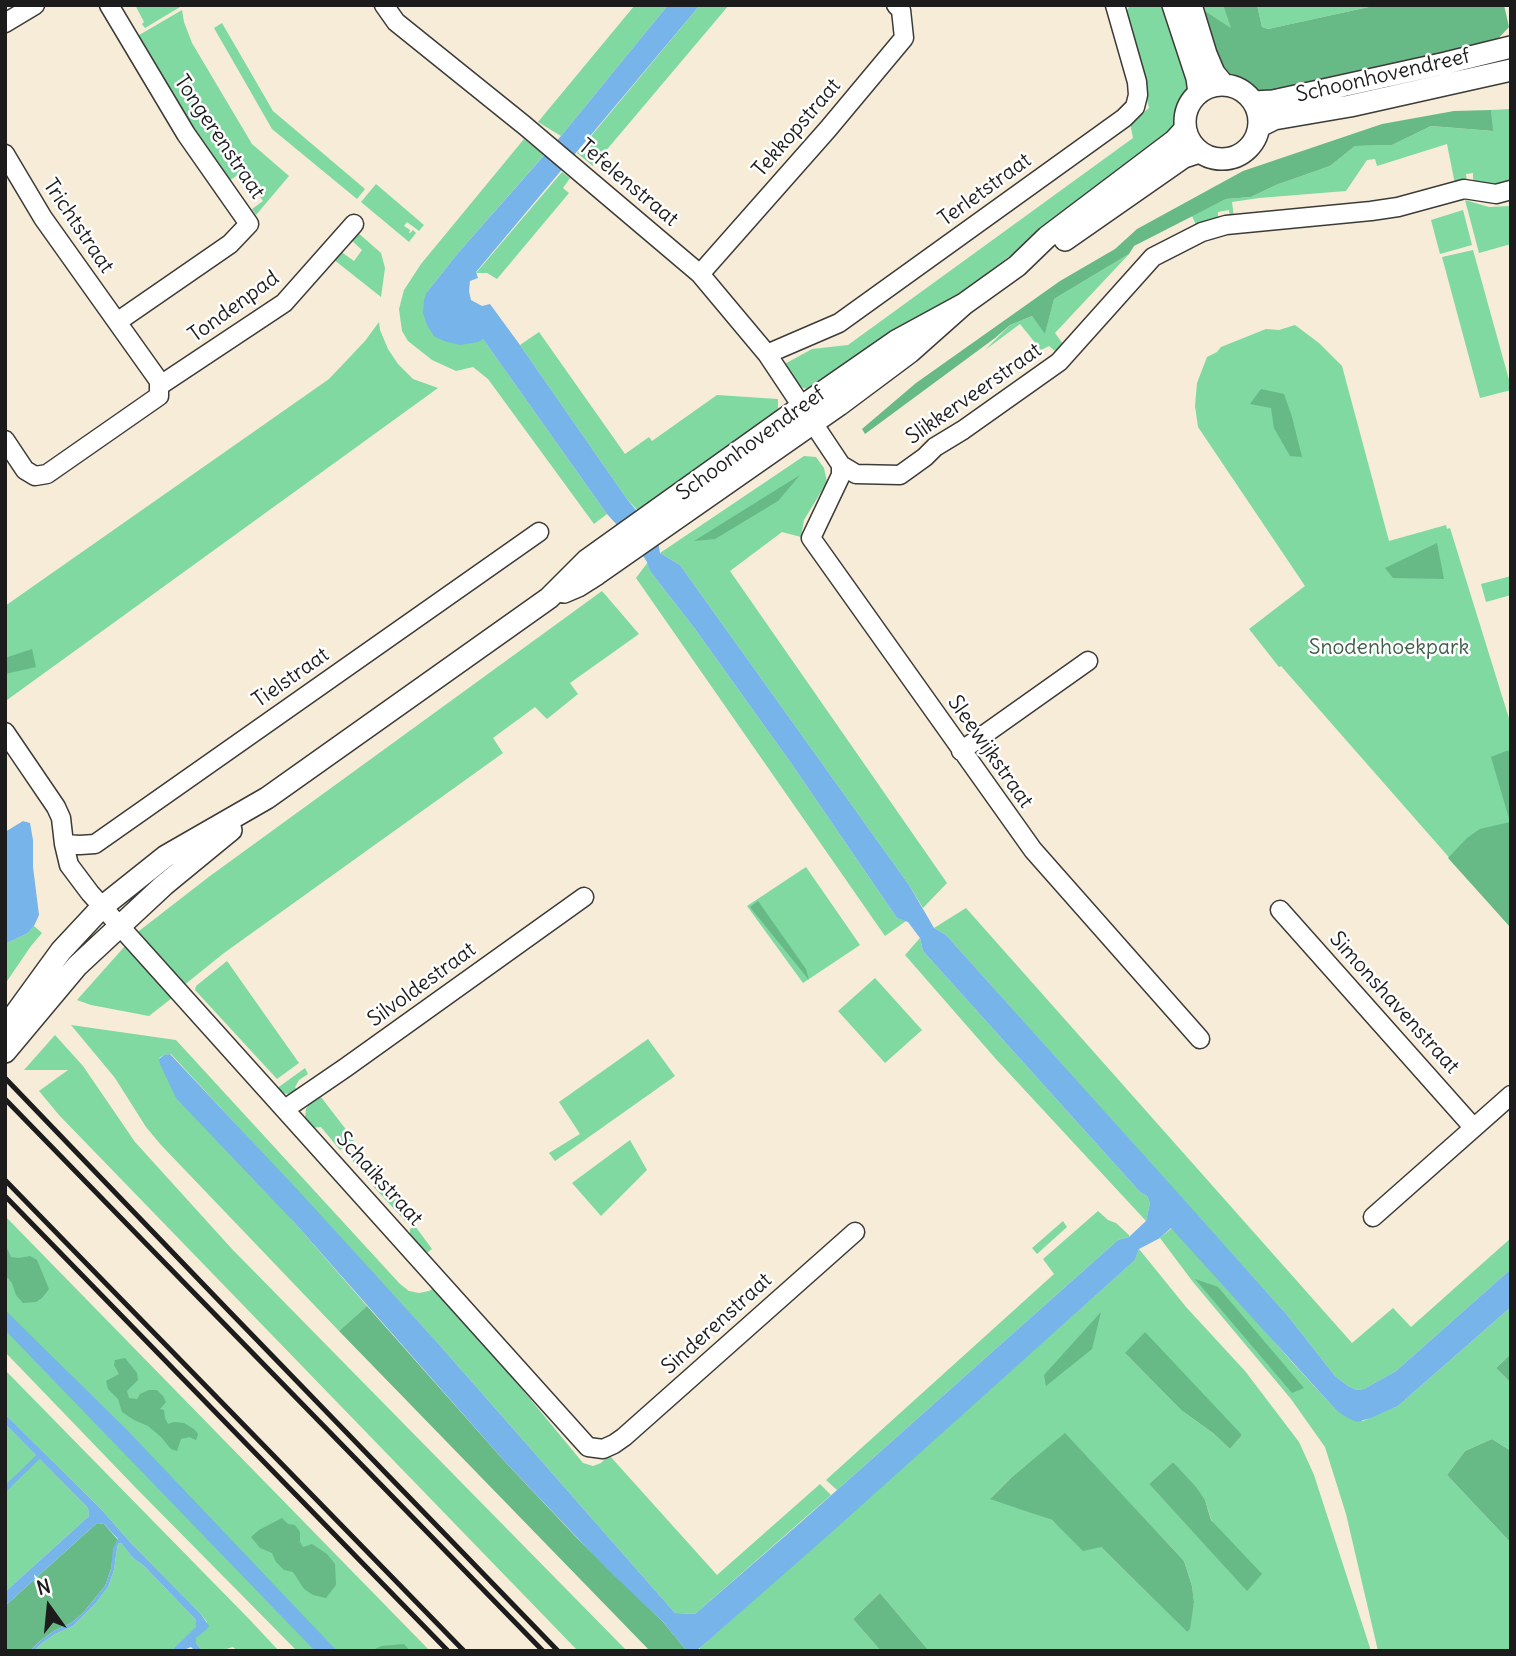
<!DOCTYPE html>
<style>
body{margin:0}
#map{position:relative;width:1516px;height:1656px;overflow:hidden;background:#f6ecd8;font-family:Delius,sans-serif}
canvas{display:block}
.frame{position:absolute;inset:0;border:7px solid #1c1c1c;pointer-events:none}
.north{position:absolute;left:14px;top:1572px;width:70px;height:70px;-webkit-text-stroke:5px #fff;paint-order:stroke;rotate:345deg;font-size:19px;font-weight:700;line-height:28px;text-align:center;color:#1c1c1c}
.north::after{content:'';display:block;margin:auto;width:24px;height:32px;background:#1c1c1c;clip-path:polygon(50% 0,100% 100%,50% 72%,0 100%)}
</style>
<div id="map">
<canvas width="1516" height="1656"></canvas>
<div class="frame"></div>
<div class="north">N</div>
</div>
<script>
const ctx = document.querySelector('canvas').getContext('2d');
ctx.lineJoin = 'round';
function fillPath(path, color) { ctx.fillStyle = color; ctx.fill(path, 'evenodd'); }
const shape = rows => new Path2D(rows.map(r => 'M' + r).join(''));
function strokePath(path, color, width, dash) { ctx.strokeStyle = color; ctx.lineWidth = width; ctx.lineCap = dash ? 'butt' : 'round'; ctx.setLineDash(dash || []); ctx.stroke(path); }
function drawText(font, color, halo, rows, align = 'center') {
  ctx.font = font + ' Delius,sans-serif'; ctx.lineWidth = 5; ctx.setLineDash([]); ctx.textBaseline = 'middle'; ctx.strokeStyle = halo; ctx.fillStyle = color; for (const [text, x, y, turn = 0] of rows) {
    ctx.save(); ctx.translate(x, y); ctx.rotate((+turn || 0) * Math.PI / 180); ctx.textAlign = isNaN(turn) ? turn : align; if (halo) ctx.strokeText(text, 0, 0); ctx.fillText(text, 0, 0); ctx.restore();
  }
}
fillPath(shape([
 [135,5,180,5,180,7,145,28,142,24,144,22],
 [635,5,668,5,561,136,538,122],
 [700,5,729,5,593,166,577,153],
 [1130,5,1167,5,1194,84,1178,112,1169,135,982,277,818,392,793,385,781,366,812,349,848,345,1133,138,1130,123,1149,108,1126,12],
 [1199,5,1223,5,1232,29,1199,7],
 [1257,5,1378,5,1268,29,1262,27],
 [182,10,184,22,192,43,252,144,289,176,256,215,252,209,263,201,242,172,229,181,225,181,134,38],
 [222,23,273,111,365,189,357,199,272,129,214,28],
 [1511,109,1511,180,1501,186,1473,182,1473,173,1466,174,1467,183,1455,184,1447,144,1377,166,1375,159,1367,160,1346,191,1259,198,1232,202,1234,218,1230,219,1229,210,1218,212,1218,219,1209,221,1197,227,1192,216,1226,199,1251,197,1276,185,1330,166,1355,146,1392,145,1431,126,1492,131,1491,110],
 [524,139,544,155,458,253,427,292,483,339,607,514,594,524,488,379,473,367,456,371,432,360,408,341,402,331,399,309,404,290,421,264],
 [562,172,570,178,563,188,569,193,497,279,487,273,476,273],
 [376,184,424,225,419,231,407,222,404,226,410,230,409,233,410,233,413,230,416,233,409,242,361,202],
 [1465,200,1489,207,1510,206,1511,244,1479,253],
 [1463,210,1472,245,1440,254,1431,220],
 [356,231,381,253,385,268,381,297,333,259,340,251,354,261,362,250,349,238],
 [1473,250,1511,387,1511,390,1480,398,1442,257],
 [1129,254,1055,333,1063,344,1055,351,1049,346,1041,350,1020,324,985,350,1010,325,1032,316,1045,333,1054,299],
 [379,322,380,330,388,349,398,364,413,379,438,388,7,700,5,698,5,606,329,379,365,341],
 [1295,325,1319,343,1342,366,1389,541,1446,525,1447,529,1450,528,1511,725,1511,928,1281,666,1279,667,1249,629,1305,586,1198,427,1195,406,1197,383,1207,357,1217,352,1221,347,1266,329,1279,330],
 [539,332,625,454,649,437,652,441,717,395,778,399,778,417,643,516,627,499,520,345],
 [804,456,816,457,824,468,827,482,804,520,801,537,782,532,730,571,947,883,923,908,909,885,680,565,660,553],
 [648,562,650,571,695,629,791,763,897,918,906,921,885,936,636,578],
 [1511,576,1511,595,1486,602,1481,584],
 [602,591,639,634,570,683,578,694,547,719,535,707,493,738,503,753,224,953,183,986,138,937,139,931,210,876],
 [806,867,860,945,803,983,747,906],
 [966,908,1352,1343,1393,1308,1411,1327,1511,1238,1511,1269,1396,1371,1364,1389,1357,1390,1348,1386,1335,1376,1288,1316,946,935,934,928],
 [34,926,42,933,31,946,5,984,5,944,28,933],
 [920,938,923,951,1140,1192,1147,1196,1150,1203,1146,1221,995,1058,905,955],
 [125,946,172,998,149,1016,91,1005,77,1000],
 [227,961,299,1063,277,1079,195,990,196,986],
 [875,978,922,1030,885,1063,838,1011],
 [71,1025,176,1040,400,1284,409,1291,419,1293,429,1291,437,1286,583,1463,593,1466,601,1463,609,1455,717,1575,820,1484,831,1495,695,1614,675,1613,436,1341,171,1054,164,1055,159,1058,293,1221,367,1306,339,1331,161,1145,146,1127,115,1078],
 [55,1035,83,1066,135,1142,232,1249,627,1651,578,1651,59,1115,39,1091,68,1070,24,1070],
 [648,1039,675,1076,555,1161,549,1153,580,1134,559,1102],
 [305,1068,308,1074,299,1080,295,1087,298,1091,290,1094,281,1093,276,1089],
 [321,1097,354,1140,340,1150,321,1127,310,1128,305,1118,306,1109,310,1103],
 [630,1140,647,1170,601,1216,572,1183],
 [358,1148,380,1176,370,1182,348,1155],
 [382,1179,411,1221,407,1223,373,1186],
 [1098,1211,1108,1220,1116,1223,1129,1235,1129,1237,1118,1240,837,1490,826,1480,1054,1274,1043,1259],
 [5,1216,430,1651,297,1651,135,1487,5,1352],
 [1063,1221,1067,1227,1037,1254,1032,1248],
 [415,1226,432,1249,424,1255,410,1236,410,1229],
 [1172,1228,1238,1300,1291,1361,1336,1410,1363,1421,1398,1406,1511,1307,1511,1354,1496,1368,1511,1383,1511,1451,1492,1439,1465,1451,1447,1475,1511,1543,1511,1651,1378,1651,1346,1514,1325,1447,1291,1399,1193,1282,1160,1238],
 [1139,1249,1186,1307,1245,1371,1299,1442,1314,1475,1371,1651,929,1651,880,1593,853,1619,881,1651,700,1651,700,1648,1135,1260],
 [1125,1353,1242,1435,1230,1449,1213,1433,1181,1410],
 [1065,1434,1184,1561,1192,1586,1194,1602,1187,1632,1101,1547,1061,1528,1052,1520,991,1498,1012,1477],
 [1173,1462,1205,1500,1211,1519,1247,1590,1149,1484],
 [5,1370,249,1619,279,1651,237,1651,233,1647,226,1649,227,1651,202,1651,196,1643,196,1638,207,1622,200,1613,130,1542,101,1509,5,1414],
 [5,1424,88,1508,89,1516,5,1592],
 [121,1543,133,1558,144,1566,196,1620,197,1627,171,1651,34,1651,41,1644,55,1634,73,1626,95,1604,108,1587,114,1570,117,1549,118,1544]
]), '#7fd9a0');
fillPath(shape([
 [1223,5,1257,5,1262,27,1268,29,1378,5,1504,5,1509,27,1495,42,1328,85,1260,92,1225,72,1213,52,1199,7,1231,28],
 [1491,110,1493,131,1431,126,1392,145,1355,146,1330,166,1276,185,1251,197,1226,199,1134,246,1129,254,1054,299,1045,334,1032,316,1010,325,995,338,865,434,862,429,916,383,1060,281,1115,249,1137,229,1243,171,1382,124,1454,111],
 [1261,389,1284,394,1292,417,1302,457,1290,456,1274,428,1271,408,1250,404],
 [800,475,778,501,715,539,694,541],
 [1437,543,1444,579,1393,578,1385,568],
 [32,649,36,667,5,674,5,658],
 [1511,750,1511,928,1448,858,1467,838,1480,829,1510,822,1491,757,1506,751],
 [758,901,806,969,809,980,750,907],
 [5,1244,11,1257,19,1258,30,1256,37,1260,49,1289,42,1298,36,1302,23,1303,16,1295,12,1283,8,1278,5,1278],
 [1195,1279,1218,1287,1304,1388,1292,1393],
 [367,1306,507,1464,577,1538,663,1622,687,1651,650,1651,339,1331],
 [1101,1312,1092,1349,1046,1386,1044,1375],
 [1145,1332,1242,1435,1230,1449,1213,1433,1181,1410,1125,1353],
 [1511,1354,1511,1383,1496,1368],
 [125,1358,137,1373,138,1380,127,1391,129,1398,137,1399,140,1394,149,1390,157,1390,163,1396,166,1402,160,1409,164,1410,165,1418,168,1424,174,1422,184,1423,194,1429,198,1434,196,1440,189,1437,181,1439,177,1451,171,1449,161,1437,148,1426,134,1420,122,1412,118,1399,108,1389,106,1381,119,1374,114,1365,115,1360],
 [1065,1433,1184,1561,1192,1586,1194,1602,1190,1629,1187,1632,1101,1547,1083,1551,1052,1520,990,1499,1012,1477],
 [1492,1439,1511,1451,1511,1543,1447,1475,1465,1451],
 [1173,1462,1196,1487,1205,1500,1211,1520,1262,1574,1247,1591,1149,1484],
 [282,1518,288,1524,295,1525,300,1532,300,1542,303,1547,312,1544,327,1554,335,1564,336,1585,326,1598,313,1595,304,1589,293,1572,284,1570,276,1562,272,1553,260,1548,251,1537,259,1530],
 [97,1523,104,1524,118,1540,114,1548,111,1569,105,1586,83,1613,71,1623,54,1631,40,1641,30,1651,5,1651,5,1606],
 [880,1593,929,1651,881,1651,853,1619],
 [404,1644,410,1651,371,1651,381,1646]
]), '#67b986');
fillPath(shape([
 [668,5,700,5,476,272,478,278,470,281,469,291,471,300,482,306,490,304,520,345,627,499,657,536,660,553,680,565,909,885,934,928,946,935,1179,1194,1288,1316,1335,1376,1348,1386,1357,1390,1364,1389,1396,1371,1511,1269,1511,1307,1398,1406,1371,1418,1357,1422,1346,1417,1336,1410,1171,1228,1160,1238,1139,1249,1135,1260,833,1531,700,1648,694,1651,687,1651,663,1622,609,1571,507,1464,293,1221,176,1098,160,1064,159,1059,164,1055,170,1054,295,1187,436,1341,675,1613,695,1614,800,1523,1118,1240,1129,1237,1146,1221,1150,1203,1147,1196,1140,1192,923,951,920,938,908,922,897,918,791,763,695,629,650,571,647,562,638,548,607,514,483,339,478,342,460,345,444,341,434,336,427,325,423,313,424,300,427,292,458,253,561,136],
 [23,821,30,823,33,840,33,867,39,915,34,926,28,933,5,944,5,832],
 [5,1310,128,1431,337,1651,315,1651,5,1330],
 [5,1414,101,1509,130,1542,200,1613,209,1626,207,1629,196,1638,196,1643,202,1651,195,1651,191,1647,181,1651,171,1651,196,1627,196,1620,144,1566,133,1558,121,1543,118,1544,117,1549,114,1570,108,1587,95,1604,73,1626,55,1634,41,1644,34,1651,30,1651,40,1641,54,1631,71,1623,83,1613,92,1602,105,1586,111,1569,113,1548,118,1539,104,1524,97,1523,5,1606,5,1592,89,1516,88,1508,5,1424]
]), '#76b4e9');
strokePath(shape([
 [5,1489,38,1457]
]), '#76b4e9', 5);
const minor = shape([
 [109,5,186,134,249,224,230,244,117,322],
 [384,5,396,22,524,125,700,274,767,354,841,465,856,474,900,475,925,457,935,447,963,430,1059,362,1153,257,1202,232,1226,225,1371,211,1398,207,1464,189,1496,194,1511,190],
 [5,23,35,5],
 [5,154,43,218,159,381,159,396,47,474,35,476,25,470,5,440],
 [700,274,828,129,904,38,901,10,896,5],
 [767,354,839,323,1124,118,1135,107,1138,95,1137,82,1115,5],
 [159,386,284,303,354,224],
 [841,465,841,475,811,538,1033,850,1200,1039],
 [5,732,56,807,61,818,64,844,69,865,90,893,588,1447,603,1449,614,1444,624,1437,855,1232],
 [961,751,1088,661],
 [64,844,80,845,95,844,539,532],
 [1280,910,1473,1127],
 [285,1109,345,1068,584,897],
 [1373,1217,1511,1095]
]);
const tertiary = shape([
 [1173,5,1197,78,1199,93],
 [1191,5,1206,54,1214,73,1223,84],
 '1185 122a37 37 0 1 1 74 0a37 37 0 1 1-74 0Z',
 [1254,102,1273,101,1328,89,1446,63,1511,47],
 [1260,126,1274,119,1350,106,1511,70],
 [1065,240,1184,157,1199,152],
 [564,592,578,586,597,574,839,405,910,352,964,304,1017,266,1047,237,1174,141,1185,129],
 [5,1028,61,951,102,907,166,856,267,798,549,598,587,560,801,407,896,341,964,304],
 [5,1052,77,966,164,885,231,830]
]);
strokePath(minor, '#3d3b38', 21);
strokePath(tertiary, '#3d3b38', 24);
strokePath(minor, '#fff', 18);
strokePath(tertiary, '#fff', 21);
strokePath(shape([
 [5,1078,227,1309,558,1651],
 [5,1099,543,1651],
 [5,1180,464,1651],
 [5,1196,448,1651]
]), '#1c1c1c', 5);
drawText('21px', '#1c1c1c', '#fff', [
 ["Schoonhovendreef",1383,76,-13],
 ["Tekkopstraat",797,128,-49],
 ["Tongerenstraat",219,137,56],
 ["Tefelenstraat",628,183,40],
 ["Terletstraat",985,190,-36],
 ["Trichtstraat",78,226,56],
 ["Tondenpad",234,307,-36],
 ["Slikkerveerstraat",974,394,-35],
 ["Schoonhovendreef",751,444,-36],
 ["Tielstraat",291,678,-35],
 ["Sleewijkstraat",990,752,55],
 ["Silvoldestraat",422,985,-36],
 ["Simonshavenstraat",1394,1003,48],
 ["Schaikstraat",379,1179,48],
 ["Sinderenstraat",717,1324,-42]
]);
drawText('21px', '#3f5e4a', '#fff', [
 ["Snodenhoekpark",1389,648]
]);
</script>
